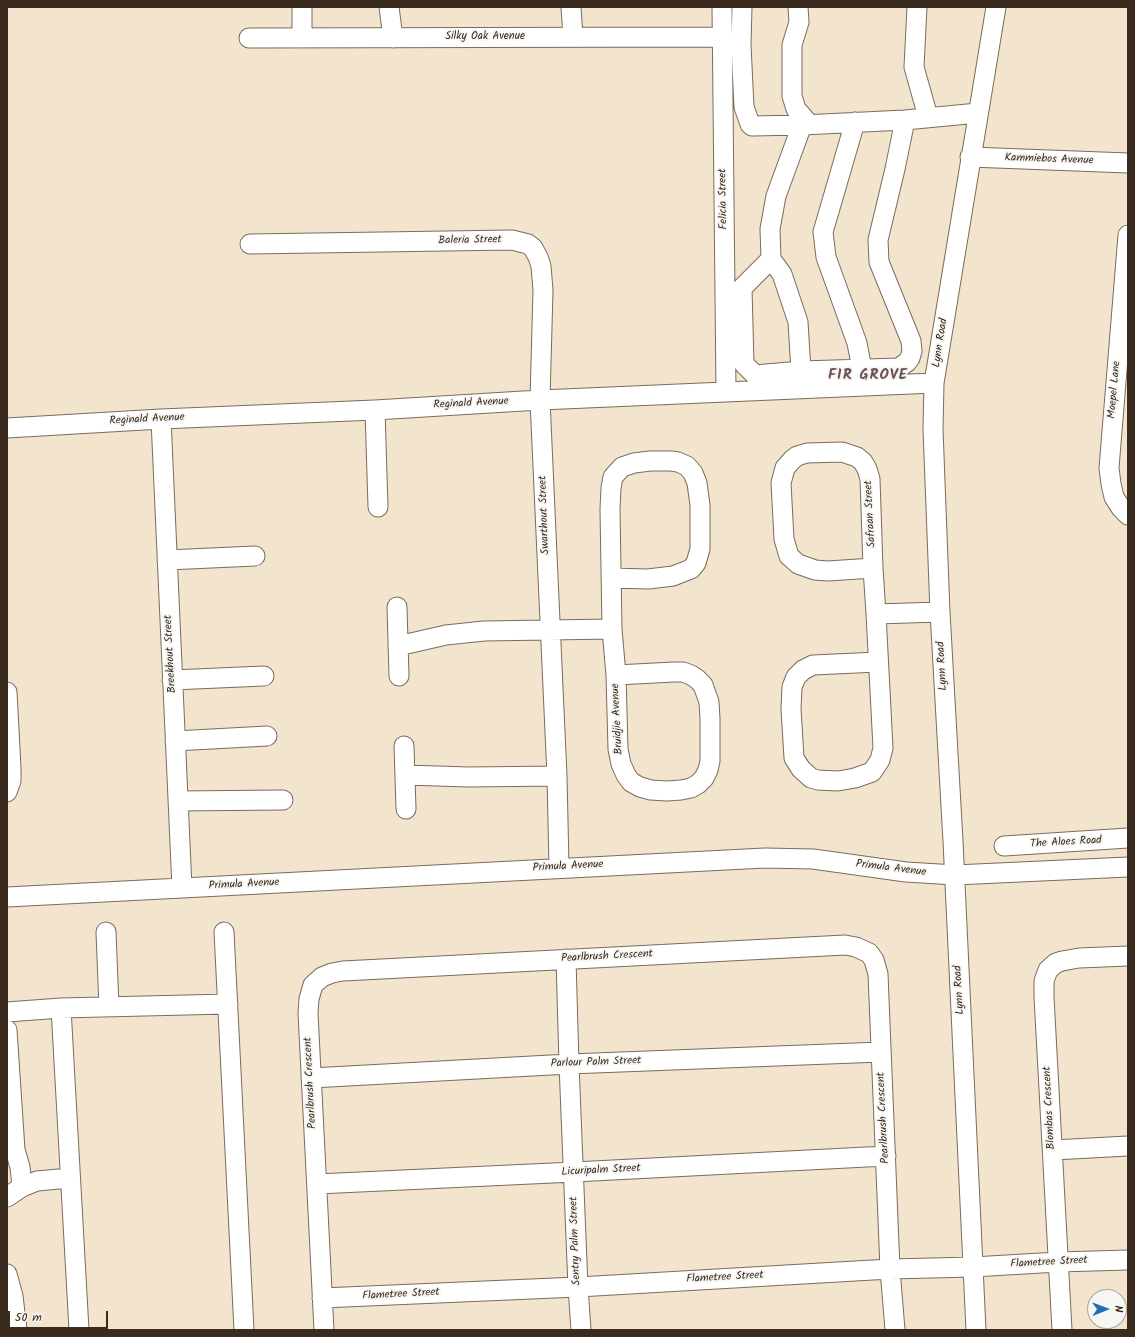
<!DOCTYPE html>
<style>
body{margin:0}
#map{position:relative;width:1135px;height:1337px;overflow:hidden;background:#f3e4ce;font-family:Kalam,sans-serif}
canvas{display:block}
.frame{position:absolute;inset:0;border:8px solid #3b2a1e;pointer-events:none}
.north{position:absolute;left:1087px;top:1289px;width:40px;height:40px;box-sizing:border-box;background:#f6f6f2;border:1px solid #aba49d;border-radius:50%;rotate:89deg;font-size:11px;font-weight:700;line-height:16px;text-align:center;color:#3b2a1e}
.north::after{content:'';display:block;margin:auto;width:14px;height:18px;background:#1f6fb2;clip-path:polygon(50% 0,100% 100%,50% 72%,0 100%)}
.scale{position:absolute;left:8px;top:1311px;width:100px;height:18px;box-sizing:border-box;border:2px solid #3b2a1e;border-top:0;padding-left:5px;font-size:12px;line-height:14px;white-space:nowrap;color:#3b2a1e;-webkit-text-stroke:3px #f6f6f2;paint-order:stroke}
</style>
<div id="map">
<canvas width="1135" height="1337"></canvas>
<div class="frame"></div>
<div class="north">N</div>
<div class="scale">50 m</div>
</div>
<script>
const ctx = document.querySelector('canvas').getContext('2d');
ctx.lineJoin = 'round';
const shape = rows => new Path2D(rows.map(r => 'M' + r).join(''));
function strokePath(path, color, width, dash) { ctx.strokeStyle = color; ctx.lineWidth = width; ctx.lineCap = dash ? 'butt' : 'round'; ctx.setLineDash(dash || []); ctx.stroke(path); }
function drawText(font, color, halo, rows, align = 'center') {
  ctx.font = font + ' Kalam,sans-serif'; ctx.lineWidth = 3.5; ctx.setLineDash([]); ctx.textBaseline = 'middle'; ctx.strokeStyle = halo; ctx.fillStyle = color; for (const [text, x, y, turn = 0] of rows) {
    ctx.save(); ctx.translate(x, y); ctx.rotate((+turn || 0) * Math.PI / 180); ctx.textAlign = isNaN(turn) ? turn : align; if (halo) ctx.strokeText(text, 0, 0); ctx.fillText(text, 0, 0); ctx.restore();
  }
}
const minor = shape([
 [302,7,302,38],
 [389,7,393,38],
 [571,7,573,37],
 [722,7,726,391],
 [742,7,741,45,744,107,750,124,752,126,802,125],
 [798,7,799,22,792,45,792,96,796,109,809,124],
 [917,7,914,67,928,117],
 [249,38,721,37],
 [855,122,823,232,826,257,857,343,862,369],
 [970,157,1128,163],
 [1128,235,1109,468,1111,484,1114,497,1121,508,1128,515],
 [250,244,512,240,528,244,533,248,538,257,541,266,543,290,540,400,557,776,559,867],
 [771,259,742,288,744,364,755,375,801,371,798,322,782,274,771,259,770,229,776,196,802,125,905,120,978,113],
 [801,371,899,368,907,362,910,358,912,351,911,341,879,262,878,240,895,169,905,120],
 [375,410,378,507],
 [161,419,182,888],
 [7,428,161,419,375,410,540,400,934,383],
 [167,560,255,556],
 [873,568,828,571,815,570,798,564,789,556,784,539,781,483,785,468,792,460,797,456,807,453,842,452,857,457,863,462,867,469,870,479,873,568,876,614],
 [611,578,648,579,673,576,691,569,696,563,700,549,700,505,697,483,693,473,687,466,678,462,671,461,650,461,634,463,622,467,613,477,611,488,610,509,612,629],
 [397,607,399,676],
 [398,646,446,635,484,631,612,629,616,675,618,749,621,764,626,775,631,782,640,787,651,790,667,791,681,790,691,788,698,784,704,778,708,770,710,761,710,719,709,702,703,685,697,679,691,675,683,672,674,672,616,675],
 [878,662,813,665,803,670,796,677,792,687,791,709,794,758,801,769,811,778,818,780,838,781,855,778,872,772,880,760,883,748,876,614,940,612],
 [172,680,264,676],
 [7,692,11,768,11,781,7,792],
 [175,741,267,736],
 [404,746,406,809],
 [405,775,469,777,557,776],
 [178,801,283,800],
 [1004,846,1128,838],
 [7,897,765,858,813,859,906,872,955,875,1128,867],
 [106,932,109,1007],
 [224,932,244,1330],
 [566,959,569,1064,578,1287,581,1330],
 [61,1008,79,1330],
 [7,1012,61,1008,228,1004],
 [7,1030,15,1150,20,1167,22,1187],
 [311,1078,569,1064,881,1052],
 [1053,1150,1128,1146],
 [317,1184,574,1172,886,1156],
 [7,1197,22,1187,37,1181,70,1178],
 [7,1274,13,1296,17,1330],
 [322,1298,578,1287,890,1269,973,1267,1058,1262,1128,1260],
 [324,1330,308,1013,309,999,313,985,322,977,332,973,343,971,845,945,856,947,869,953,874,960,878,974,890,1269,895,1330],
 [976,1330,953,841,940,612,933,429,934,383,996,7],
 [1062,1330,1044,997,1044,981,1048,970,1056,963,1062,961,1079,958,1128,956]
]);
strokePath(minor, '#7b6b5c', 21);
strokePath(minor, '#fff', 19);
drawText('11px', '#3b2a1e', '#f6f6f2', [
 ["Silky Oak Avenue",485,37],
 ["Kammiebos Avenue",1049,160,2],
 ["Felicia Street",724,199,-91],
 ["Baleria Street",470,241,-1],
 ["Lynn Road",941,343,-81],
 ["Moepel Lane",1115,390,-85],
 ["Reginald Avenue",471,404,-3],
 ["Reginald Avenue",147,420,-3],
 ["Safraan Street",871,514,-93],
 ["Swarthout Street",545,515,-92],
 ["Breekhout Street",171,654,-93],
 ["Lynn Road",943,666,-93],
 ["Bruidjie Avenue",618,719,-93],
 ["The Aloes Road",1066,843,-3],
 ["Primula Avenue",568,867,-3],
 ["Primula Avenue",891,869,7],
 ["Primula Avenue",244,885,-3],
 ["Pearlbrush Crescent",607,957,-3],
 ["Lynn Road",960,990,-93],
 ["Parlour Palm Street",596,1063,-2],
 ["Pearlbrush Crescent",311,1083,-93],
 ["Blombas Crescent",1050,1108,-93],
 ["Pearlbrush Crescent",884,1118,-93],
 ["Licuripalm Street",601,1171,-3],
 ["Sentry Palm Street",576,1241,-92],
 ["Flametree Street",1049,1263,-3],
 ["Flametree Street",725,1278,-3],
 ["Flametree Street",401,1295,-3]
]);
ctx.letterSpacing = '1px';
drawText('bold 15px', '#6f5257', '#f6f6f2', [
 ["FIR GROVE",868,376]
]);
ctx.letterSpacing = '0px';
</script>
